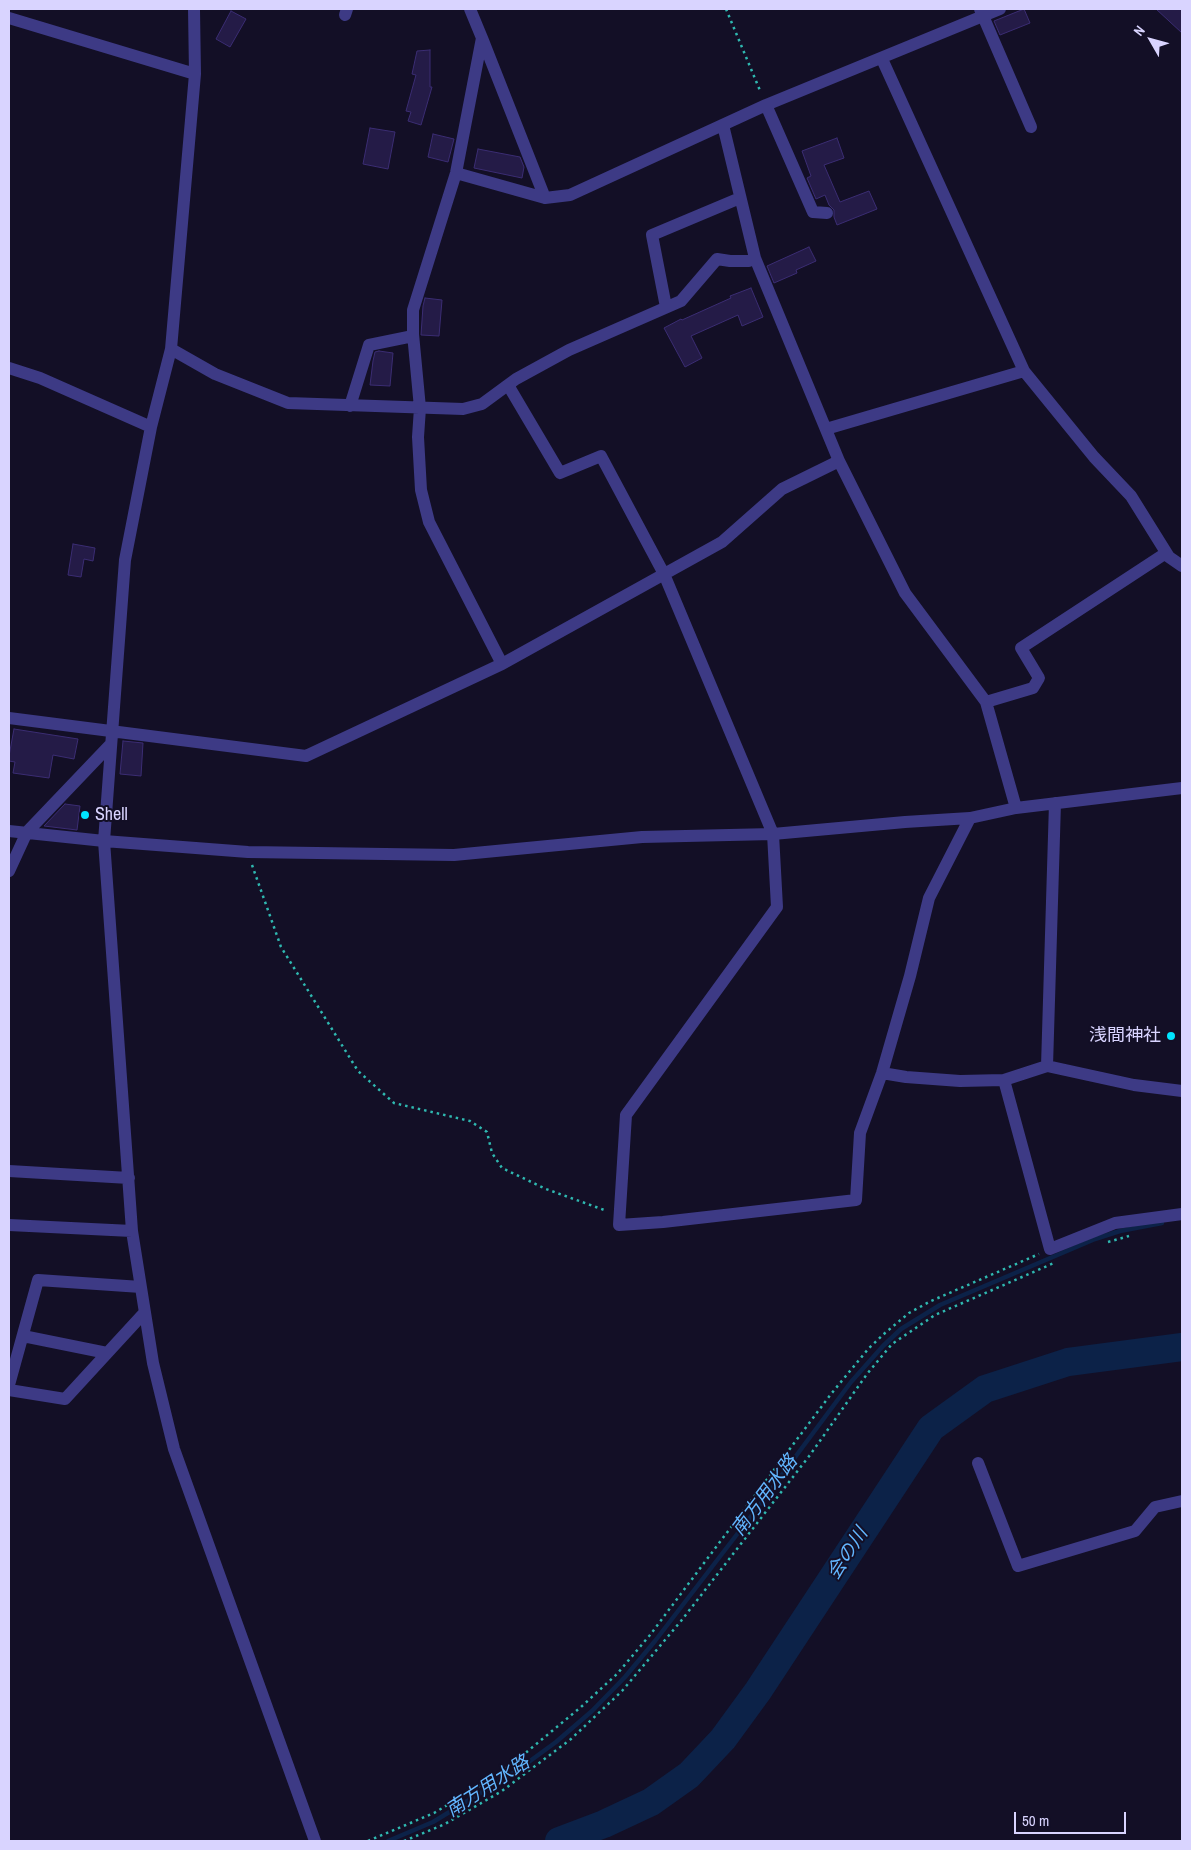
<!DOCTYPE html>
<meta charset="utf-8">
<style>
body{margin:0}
#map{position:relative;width:1191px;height:1850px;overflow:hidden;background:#130f26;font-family:"Archivo Narrow",sans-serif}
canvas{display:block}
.frame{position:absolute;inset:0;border:10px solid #d9d4ff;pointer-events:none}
.north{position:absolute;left:1126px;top:15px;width:50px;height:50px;-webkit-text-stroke:4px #130f26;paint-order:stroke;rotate:308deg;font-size:14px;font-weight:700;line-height:20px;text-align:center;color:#d9d4ff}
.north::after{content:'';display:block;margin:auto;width:18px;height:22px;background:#d9d4ff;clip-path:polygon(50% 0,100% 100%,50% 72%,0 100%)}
.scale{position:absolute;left:1014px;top:1812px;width:112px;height:22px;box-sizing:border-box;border:2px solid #d9d4ff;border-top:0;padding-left:6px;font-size:15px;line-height:18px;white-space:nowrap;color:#d9d4ff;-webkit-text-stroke:4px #130f26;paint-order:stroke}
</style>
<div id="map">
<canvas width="1191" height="1850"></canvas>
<div class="frame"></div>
<div class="north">N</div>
<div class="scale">50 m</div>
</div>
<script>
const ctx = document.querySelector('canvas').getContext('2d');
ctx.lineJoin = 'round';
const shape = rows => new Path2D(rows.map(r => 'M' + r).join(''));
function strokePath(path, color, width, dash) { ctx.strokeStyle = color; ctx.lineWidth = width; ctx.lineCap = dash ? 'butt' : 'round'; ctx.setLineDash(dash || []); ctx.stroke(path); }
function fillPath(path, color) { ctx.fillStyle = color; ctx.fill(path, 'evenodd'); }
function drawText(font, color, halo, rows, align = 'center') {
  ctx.font = font + ' "Archivo Narrow","Noto Sans JP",sans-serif'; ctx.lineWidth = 4; ctx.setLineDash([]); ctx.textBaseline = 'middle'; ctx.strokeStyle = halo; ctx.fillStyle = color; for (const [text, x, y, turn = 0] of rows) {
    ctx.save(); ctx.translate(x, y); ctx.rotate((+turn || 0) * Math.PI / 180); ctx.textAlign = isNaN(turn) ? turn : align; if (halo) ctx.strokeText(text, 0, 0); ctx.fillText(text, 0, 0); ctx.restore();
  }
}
strokePath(shape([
 [388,1841,433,1822,515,1772,556,1742,592,1711,625,1677,655,1641,758,1507,851,1382,883,1346,901,1329,940,1305,1095,1239,1120,1231,1162,1223]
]), '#0c2248', 4.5);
strokePath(shape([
 [559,1841,604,1824,651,1802,689,1775,723,1739,758,1691,931,1428,985,1389,1068,1362,1182,1347]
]), '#0c2248', 28);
const building = shape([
 [1024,9,1030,23,1000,35,994,21,1024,9],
 [1156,9,1182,9,1182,33,1156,9],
 [231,11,246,19,230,47,216,39,231,11],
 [430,50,430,87,432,87,421,125,408,121,411,112,406,111,416,75,412,74,417,51,430,50],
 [370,128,395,132,388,169,363,164,370,128],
 [433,134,454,139,448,162,428,157,433,134],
 [837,138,844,158,824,165,840,202,869,191,877,209,837,225,834,217,834,210,829,205,825,195,816,199,807,178,811,176,802,151,837,138],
 [478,149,520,157,524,167,522,178,474,168,478,149],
 [809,247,816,261,796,270,797,273,774,283,767,266,809,247],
 [751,288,763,317,742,326,738,315,691,336,702,358,685,367,664,328,681,319,682,320,731,298,730,296,751,288],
 [425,298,442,300,439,336,421,335,423,306,425,298],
 [379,351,393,353,390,386,370,385,373,361,375,352,379,351],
 [73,544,95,548,93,561,84,559,81,577,68,575,73,544],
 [14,729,78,739,74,759,53,755,49,778,13,773,15,762,9,761,9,756,14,729],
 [123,741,143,743,141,776,120,774,123,741],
 [65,804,80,806,77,830,44,826,65,804]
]);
fillPath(building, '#241b47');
strokePath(building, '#3b2d73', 1);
strokePath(shape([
 [726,9,761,93],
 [252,865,281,947,358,1071,394,1103,470,1121,487,1132,492,1153,502,1168,546,1189,607,1211],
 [1108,1242,1129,1236],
 [368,1841,434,1813,491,1779,517,1760,581,1707,617,1674,650,1635,831,1394,869,1348,885,1333,909,1313,931,1301,1039,1254],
 [404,1841,445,1824,502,1791,571,1739,622,1691,681,1621,810,1455,867,1374,892,1344,935,1315,1054,1263]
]), '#2fb8b0', 2.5, [2.5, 4]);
strokePath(shape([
 [194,9,195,74,171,349,151,427,125,560,104,841,132,1231,153,1363,174,1449,315,1841],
 [470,9,482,38,456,173,413,310,413,334,420,408,418,437,421,490,429,522,502,664],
 [980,9,1031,127],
 [345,15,347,9],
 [9,18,195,74],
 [482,38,545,198],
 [882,59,1024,371,1094,457,1131,496,1169,557,1182,566],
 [766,105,813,212,827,213],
 [723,125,755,258,839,461,905,593,986,702,1016,808],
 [456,173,545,198,570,195,766,105,1000,9],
 [666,307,652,235,740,198],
 [171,349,215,374,288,403,463,409,482,404,516,379,569,350,681,301,717,259,730,261,749,261,755,258],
 [9,368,40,378,151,427],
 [508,385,560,473,601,456,664,574,773,834,777,907,626,1115,619,1225,663,1222,856,1200,860,1133,882,1073,910,976,929,898,970,818],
 [350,406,369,345,413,336],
 [826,429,1024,371],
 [986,702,1033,688,1039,678,1021,648,1166,553],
 [9,718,306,756,502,664,722,542,782,489,839,461],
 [1055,803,1047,1066,1134,1085,1182,1091],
 [9,831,104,841,248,852,454,855,642,837,773,834,905,822,970,818,1016,808,1182,788],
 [9,871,27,832,111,744],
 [882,1073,906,1077,960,1081,1004,1080,1047,1066],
 [1004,1080,1050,1249,1115,1223,1182,1214],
 [9,1171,129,1178],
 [9,1225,132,1231],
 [23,1336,107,1353],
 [9,1385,38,1280,141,1287],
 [9,1390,65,1399,145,1312],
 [978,1463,1018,1566,1135,1531,1155,1507,1182,1501]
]), '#3d3a85', 12);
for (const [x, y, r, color] of [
 [85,815,5,"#00e5ff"],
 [1171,1036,5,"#00e5ff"]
]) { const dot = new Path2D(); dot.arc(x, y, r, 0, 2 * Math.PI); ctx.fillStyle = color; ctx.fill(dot); strokePath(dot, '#130f26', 2); }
drawText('18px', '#d9d4ff', '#130f26', [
 ["Shell",95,815],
 ["浅間神社",1161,1036,"right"]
], 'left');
drawText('italic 19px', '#62b6ff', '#130f26', [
 ["南方用水路",765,1496,-53],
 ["会の川",848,1554,-57],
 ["南方用水路",488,1787,-33]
]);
</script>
